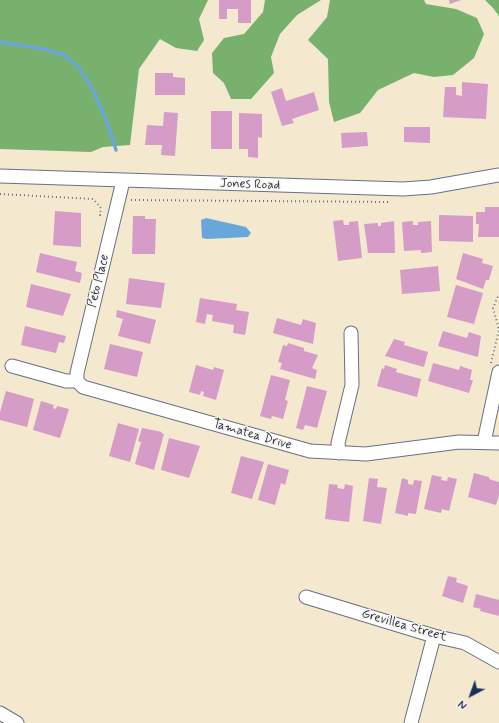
<!DOCTYPE html>
<style>
body{margin:0}
#map{position:relative;width:499px;height:723px;overflow:hidden;background:#f4e9ce;font-family:Mynerve,sans-serif}
canvas{display:block}
.north{position:absolute;left:451px;top:675px;width:40px;height:40px;-webkit-text-stroke:3px #fcf5e5;paint-order:stroke;rotate:221deg;font-size:11px;font-weight:700;line-height:16px;text-align:center;color:#1b2f5e}
.north::after{content:'';display:block;margin:auto;width:14px;height:18px;background:#1b2f5e;clip-path:polygon(50% 0,100% 100%,50% 72%,0 100%)}
</style>
<div id="map">
<canvas width="499" height="723"></canvas>
<div class="north">N</div>
</div>
<script>
const ctx = document.querySelector('canvas').getContext('2d');
ctx.lineJoin = 'round';
function fillPath(path, color) { ctx.fillStyle = color; ctx.fill(path, 'evenodd'); }
const shape = rows => new Path2D(rows.map(r => 'M' + r).join(''));
function strokePath(path, color, width, dash) { ctx.strokeStyle = color; ctx.lineWidth = width; ctx.lineCap = dash ? 'butt' : 'round'; ctx.setLineDash(dash || []); ctx.stroke(path); }
function drawText(font, color, halo, rows, align = 'center') {
  ctx.font = font + ' Mynerve,sans-serif'; ctx.lineWidth = 3; ctx.setLineDash([]); ctx.textBaseline = 'middle'; ctx.strokeStyle = halo; ctx.fillStyle = color; for (const [text, x, y, turn = 0] of rows) {
    ctx.save(); ctx.translate(x, y); ctx.rotate((+turn || 0) * Math.PI / 180); ctx.textAlign = isNaN(turn) ? turn : align; if (halo) ctx.strokeText(text, 0, 0); ctx.fillText(text, 0, 0); ctx.restore();
  }
}
fillPath(shape([
 [0,0,208,0,199,19,204,40,197,51,176,48,160,39,139,69,130,145,103,147,91,152,0,149],
 [265,0,321,0,297,15,280,34,271,57,274,73,251,99,231,99,224,83,213,73,212,53,224,38,244,34,263,12],
 [330,0,424,0,426,4,456,9,477,18,484,34,474,58,453,75,434,77,414,73,378,90,360,113,334,122,329,102,328,59,308,40,327,17],
 [485,0,499,0,499,16,493,8]
]), '#78b06d');
fillPath(shape([
 [206,218,246,227,251,233,248,237,207,239,202,238,201,220]
]), '#69a7db');
strokePath(shape([
 [0,42,44,49,64,55,79,68,93,90,107,122,116,150]
]), '#69a7db', 3.5);
fillPath(shape([
 [219,0,251,0,251,23,238,23,238,9,227,9,227,19,219,19],
 [449,0,461,0,450,4],
 [155,73,173,73,173,77,185,78,185,95,155,95],
 [462,82,488,84,486,119,443,117,445,87,456,87,456,95,462,96],
 [282,88,286,101,314,92,319,110,292,119,294,123,282,126,271,92],
 [211,111,232,111,232,149,211,149],
 [164,112,178,113,175,156,161,155,162,145,145,145,147,125,163,126],
 [239,113,262,114,262,138,258,137,258,158,248,157,248,149,239,149],
 [404,127,430,127,430,143,404,142],
 [367,132,368,146,342,148,341,133],
 [485,207,499,207,499,237,478,237,479,224,476,224,476,212,485,212],
 [55,211,81,213,81,247,53,245],
 [439,215,473,216,473,242,439,241],
 [133,216,145,216,145,219,156,219,155,254,132,254],
 [343,220,344,225,349,225,349,222,358,221,362,258,338,261,333,221],
 [394,221,395,253,368,253,364,224,378,223,378,226,381,226,381,223],
 [413,221,413,225,418,225,418,222,431,221,432,252,421,253,421,250,404,251,402,222],
 [40,253,77,262,75,271,82,273,80,283,36,272],
 [463,253,483,259,482,263,493,266,489,280,486,280,483,289,456,279],
 [438,266,440,291,402,294,400,270],
 [129,278,165,283,161,308,126,304],
 [31,284,71,294,63,316,26,307],
 [456,285,483,293,474,324,447,317],
 [200,298,237,304,236,310,249,312,245,335,233,333,234,325,212,321,213,315,207,314,205,324,196,322],
 [117,310,156,320,150,344,118,336,123,319,116,317],
 [277,318,301,325,303,319,316,323,313,344,273,333],
 [25,326,66,336,64,343,59,342,56,353,21,345],
 [443,331,467,338,469,332,481,336,478,357,438,346],
 [394,339,405,342,404,345,428,352,424,367,385,356],
 [288,343,304,348,304,351,318,355,312,368,317,370,315,379,280,369,282,363,278,362,281,352,283,345,287,346],
 [110,344,143,352,137,377,104,369],
 [433,363,459,370,460,366,472,370,470,380,473,380,469,393,428,381],
 [196,365,213,370,214,367,224,370,216,400,203,396,204,392,201,391,200,395,189,392],
 [385,365,397,369,396,372,421,379,417,397,377,386,382,368,384,369],
 [271,375,290,380,285,400,288,401,283,419,272,416,271,419,260,416],
 [307,386,327,391,317,428,305,425,303,430,296,428],
 [6,391,34,399,27,427,0,420,0,412],
 [41,401,54,405,53,408,56,409,57,406,69,409,60,438,33,430],
 [118,423,139,429,130,462,109,456],
 [142,428,162,432,161,433,164,434,154,470,135,464,141,442,138,441],
 [169,438,200,446,189,478,161,470],
 [241,456,264,462,252,499,231,493],
 [268,464,289,470,285,485,281,483,275,505,258,500],
 [474,473,489,477,489,479,499,482,499,495,496,505,468,497],
 [432,475,442,477,441,480,447,481,448,477,457,479,449,511,442,509,441,513,424,509],
 [369,478,378,479,377,487,387,488,381,524,363,521],
 [402,478,408,480,408,484,413,485,414,480,422,481,416,514,408,513,408,516,395,513],
 [329,484,338,485,337,488,344,489,345,484,353,486,349,522,325,519],
 [448,576,457,578,456,582,468,586,463,603,442,596],
 [476,594,499,600,499,616,480,611,481,609,473,607]
]), '#d59cc8');
const minor = shape([
 [0,176,403,189,431,187,499,175],
 [12,366,66,381,77,381,83,387,310,451,366,454,459,442,499,443],
 [77,381,77,373,123,181],
 [484,442,499,372],
 [339,453,338,443,352,385,351,333],
 [306,597,434,636,465,643,499,662],
 [0,713,17,723],
 [411,723,434,636]
]);
strokePath(minor, '#677085', 15);
strokePath(shape([
 [0,194,93,199,101,208,100,215,103,215],
 [131,200,391,202],
 [491,363,499,330,493,308,499,294]
]), '#677085', 2, [1, 3]);
strokePath(minor, '#fff', 13);
drawText('13px', '#1b2f5e', '#fcf5e5', [
 ["Jones Road",250,185,2],
 ["Peto Place",99,281,-76],
 ["Tamatea Drive",252,435,16],
 ["Grevillea Street",404,626,16]
]);
</script>
